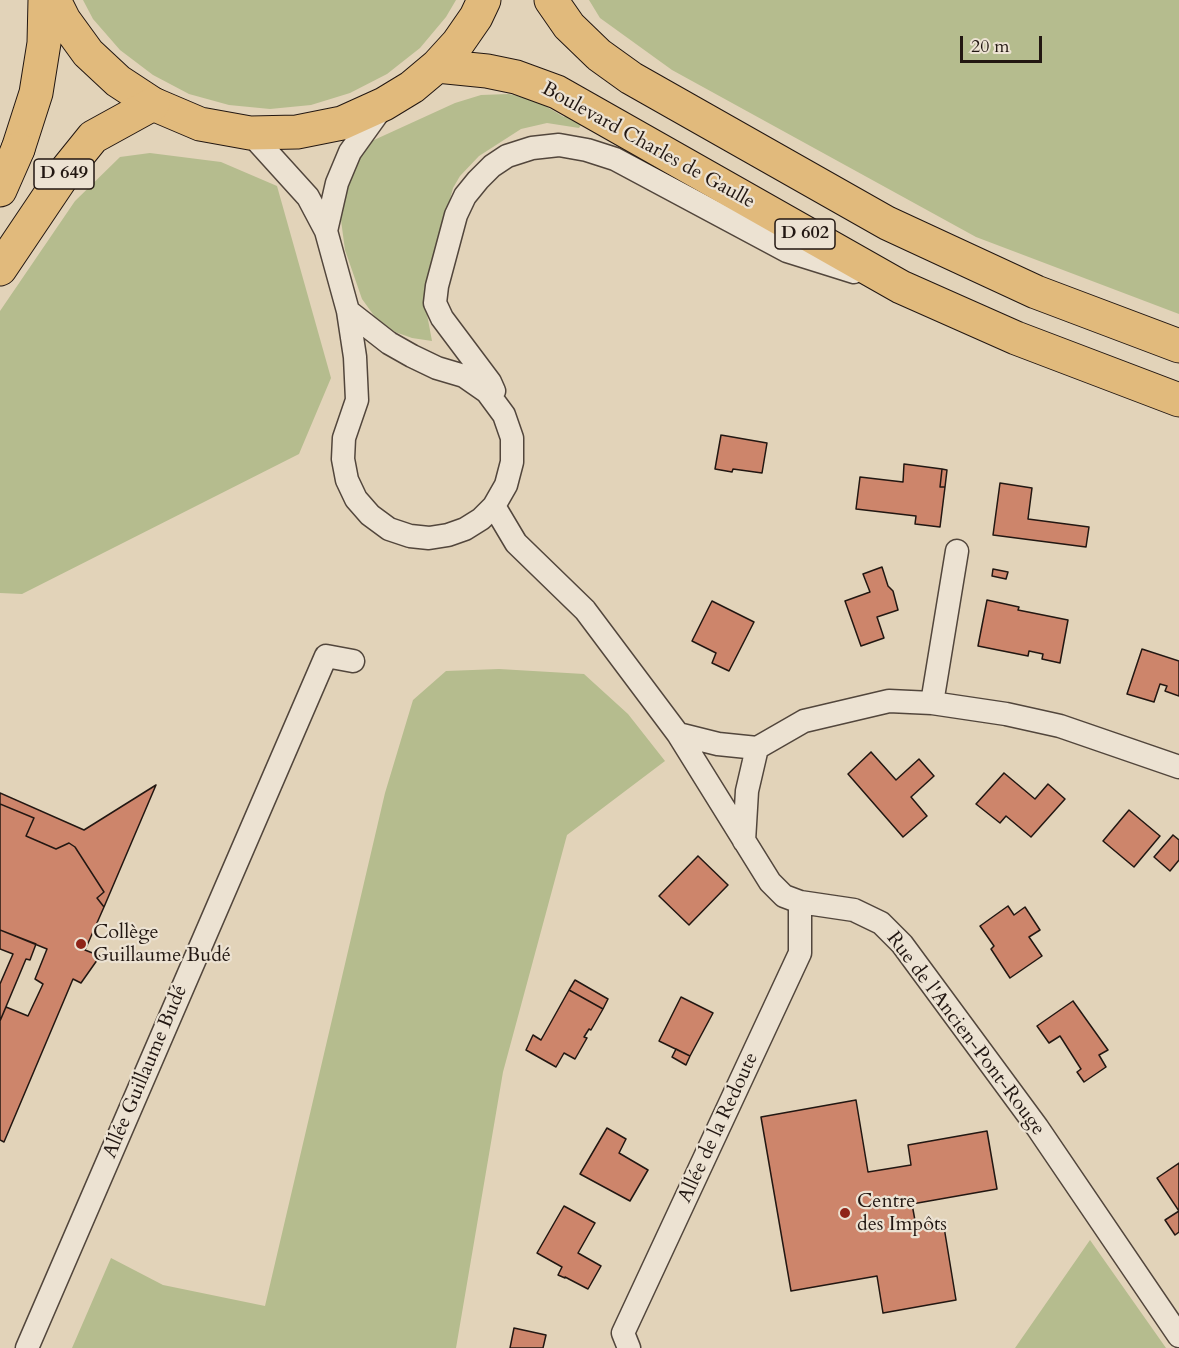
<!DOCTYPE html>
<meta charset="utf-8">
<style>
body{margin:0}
#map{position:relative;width:1179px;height:1348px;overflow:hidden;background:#e2d3b9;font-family:Cardo,serif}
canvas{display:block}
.scale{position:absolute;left:960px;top:36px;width:82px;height:27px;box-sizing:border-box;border:3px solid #221712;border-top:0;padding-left:8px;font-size:18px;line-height:21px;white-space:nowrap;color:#221712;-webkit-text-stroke:4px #ece2d2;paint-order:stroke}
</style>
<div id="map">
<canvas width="1179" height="1348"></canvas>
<div class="scale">20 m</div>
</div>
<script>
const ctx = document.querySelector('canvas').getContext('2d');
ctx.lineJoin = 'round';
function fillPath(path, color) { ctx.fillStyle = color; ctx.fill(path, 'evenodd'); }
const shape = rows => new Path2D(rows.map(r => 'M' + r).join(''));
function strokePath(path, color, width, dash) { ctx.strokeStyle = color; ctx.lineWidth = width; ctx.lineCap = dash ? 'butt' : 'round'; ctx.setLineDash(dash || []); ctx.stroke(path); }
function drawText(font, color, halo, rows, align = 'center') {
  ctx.font = font + ' Cardo,serif'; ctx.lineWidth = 4.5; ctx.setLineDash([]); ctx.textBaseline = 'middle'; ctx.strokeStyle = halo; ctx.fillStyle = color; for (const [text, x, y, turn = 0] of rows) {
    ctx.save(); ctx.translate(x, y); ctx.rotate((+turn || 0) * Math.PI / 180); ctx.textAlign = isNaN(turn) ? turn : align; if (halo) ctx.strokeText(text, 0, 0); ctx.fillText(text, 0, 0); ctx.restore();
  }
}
fillPath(shape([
 [83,0,456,0,446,17,420,48,387,74,350,93,311,105,270,109,229,105,189,94,153,75,120,50,93,19],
 [589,0,1179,0,1179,314,976,237,672,70,600,18],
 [509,94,537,101,564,117,567,114,582,123,579,128,547,123,521,129,479,156,460,176,453,188,430,274,426,309,432,341,412,338,395,332,375,317,362,299,345,250,341,220,343,190,364,148,374,140,455,103,481,95],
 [150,153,221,162,277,186,331,378,299,454,22,594,0,593,0,311,75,201,120,157],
 [499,669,584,674,628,714,665,761,567,835,503,1072,456,1348,72,1348,111,1258,163,1285,265,1306,385,793,413,700,446,671],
 [1090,1240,1166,1348,1015,1348]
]), '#b5bc8e');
const building = shape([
 [721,435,767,443,762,473,733,469,732,472,715,469,721,435],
 [904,464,942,469,940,487,945,487,940,527,915,524,916,516,856,509,860,477,903,482,904,464],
 [942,469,947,470,945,487,940,487,942,469],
 [1000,483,1032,488,1028,519,1089,527,1086,547,993,535,1000,483],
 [882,567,888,586,893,591,898,610,877,617,884,638,861,646,845,601,870,592,863,574,882,567],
 [993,569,1008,572,1006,579,992,576,993,569],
 [987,600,1019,607,1018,610,1068,620,1060,663,1042,659,1043,654,1029,651,1028,656,978,646,987,600],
 [712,601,754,622,729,671,712,663,716,653,692,641,712,601],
 [1142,649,1179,661,1179,696,1165,691,1167,686,1160,684,1154,702,1127,694,1142,649],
 [871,752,896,780,919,759,934,776,911,797,927,816,903,837,848,774,871,752],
 [1004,773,1035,799,1048,784,1065,799,1031,837,1006,816,1000,823,976,804,1004,773],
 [156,785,104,907,97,898,104,892,75,847,69,843,56,849,26,836,34,818,0,804,0,793,84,830,156,785],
 [0,804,34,818,26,836,56,849,69,843,75,847,104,892,97,898,104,907,85,950,100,956,81,983,73,979,4,1142,0,1140,0,1021,6,1007,28,1016,43,984,35,979,47,949,0,930,0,804],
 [1129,810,1160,836,1134,867,1103,841,1129,810],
 [1173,835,1179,840,1179,860,1170,871,1154,857,1173,835],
 [698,856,728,885,689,925,659,896,698,856],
 [1008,906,1014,915,1025,907,1040,930,1029,937,1042,956,1010,978,991,949,994,946,980,926,1008,906],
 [0,930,36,944,30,960,26,959,0,1021,0,984,13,954,0,949,0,930],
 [575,980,608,999,603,1009,569,990,575,980],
 [569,990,603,1009,591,1030,589,1029,584,1037,587,1038,575,1059,564,1053,556,1067,526,1050,533,1035,541,1040,569,990],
 [681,997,713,1013,690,1056,659,1041,681,997],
 [1073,1001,1108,1050,1099,1055,1106,1067,1084,1082,1077,1072,1081,1069,1060,1036,1049,1043,1037,1026,1073,1001],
 [676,1049,690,1056,686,1065,672,1057,676,1049],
 [856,1100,868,1172,911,1165,908,1145,987,1131,997,1189,912,1204,916,1226,943,1221,956,1300,883,1313,877,1276,791,1291,761,1117,856,1100],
 [607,1128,626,1139,619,1153,648,1170,630,1201,580,1174,607,1128],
 [1179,1163,1179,1232,1175,1235,1165,1220,1179,1211,1157,1178,1179,1163],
 [564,1206,595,1223,578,1253,601,1266,588,1289,565,1277,565,1278,558,1275,562,1267,537,1253,564,1206],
 [514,1328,546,1335,543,1348,510,1348,514,1328]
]);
fillPath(building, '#cd856b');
strokePath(building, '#221712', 1.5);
const street = shape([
 [250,133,308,197,326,231,348,311,355,357,357,400,344,438,343,459,347,480,356,499,370,515,389,529,410,536,429,538,448,535,465,529,481,519,494,506,506,485,512,462,512,438,504,415,487,392,464,376,437,368,412,356,389,343,348,311],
 [326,231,337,183,350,152,383,106],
 [494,391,490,382,442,318,435,303,437,286,456,215,465,196,478,180,492,166,507,156,532,148,559,145,587,150,615,159,787,251,854,272],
 [494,506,516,543,585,610,678,734,770,882,784,896,800,902,854,910,881,923,902,944,1037,1127,1179,1336],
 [932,703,957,551],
 [678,734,718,744,757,748,747,791,744,841],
 [757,748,804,721,889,701,932,703,1006,714,1060,726,1179,767],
 [27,1348,326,656,353,661],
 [629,1348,623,1333,800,953,800,902]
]);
const primary = shape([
 [54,0,64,20,88,53,118,81,153,104,200,124,250,133,297,132,342,123,384,104,412,87,437,66,458,43,476,17,484,0],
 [551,0,569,26,599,55,631,78,887,223,1036,292,1179,346],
 [437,66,487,71,516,77,557,92,901,287,1016,338,1179,400],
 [18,149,36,93,44,43,45,0]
]);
const highway = shape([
 [0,190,18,149],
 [0,269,68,168,93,137,153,104]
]);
strokePath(street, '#52463c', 25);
strokePath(primary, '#221712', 35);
strokePath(highway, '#221712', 35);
strokePath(street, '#ece2d2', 22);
strokePath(primary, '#e1ba7c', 33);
strokePath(highway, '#e1ba7c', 33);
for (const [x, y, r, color] of [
 [81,944,6,"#8f2418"],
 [845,1213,6,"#8f2418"]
]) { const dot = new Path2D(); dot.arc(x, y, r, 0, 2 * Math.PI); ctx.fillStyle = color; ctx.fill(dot); strokePath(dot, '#ece2d2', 2); }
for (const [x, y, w] of [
 [64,174,60],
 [805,234,60]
]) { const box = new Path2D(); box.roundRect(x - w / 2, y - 15, w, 30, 4.5); ctx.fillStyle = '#ece2d2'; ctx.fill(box); strokePath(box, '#221712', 1.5); }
drawText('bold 18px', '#221712', null, [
 ["D 649",64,174],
 ["D 602",805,234]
]);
drawText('20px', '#221712', '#ece2d2', [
 ["Boulevard Charles de Gaulle",648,146,29],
 ["Rue de l'Ancien-Pont-Rouge",965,1034,53],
 ["Allée Guillaume Budé",146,1072,-67],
 ["Allée de la Redoute",719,1128,-65]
]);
drawText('20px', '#221712', '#ece2d2', [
 ["Collège",93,933],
 ["Guillaume Budé",93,956],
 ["Centre",857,1202],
 ["des Impôts",857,1225]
], 'left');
</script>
